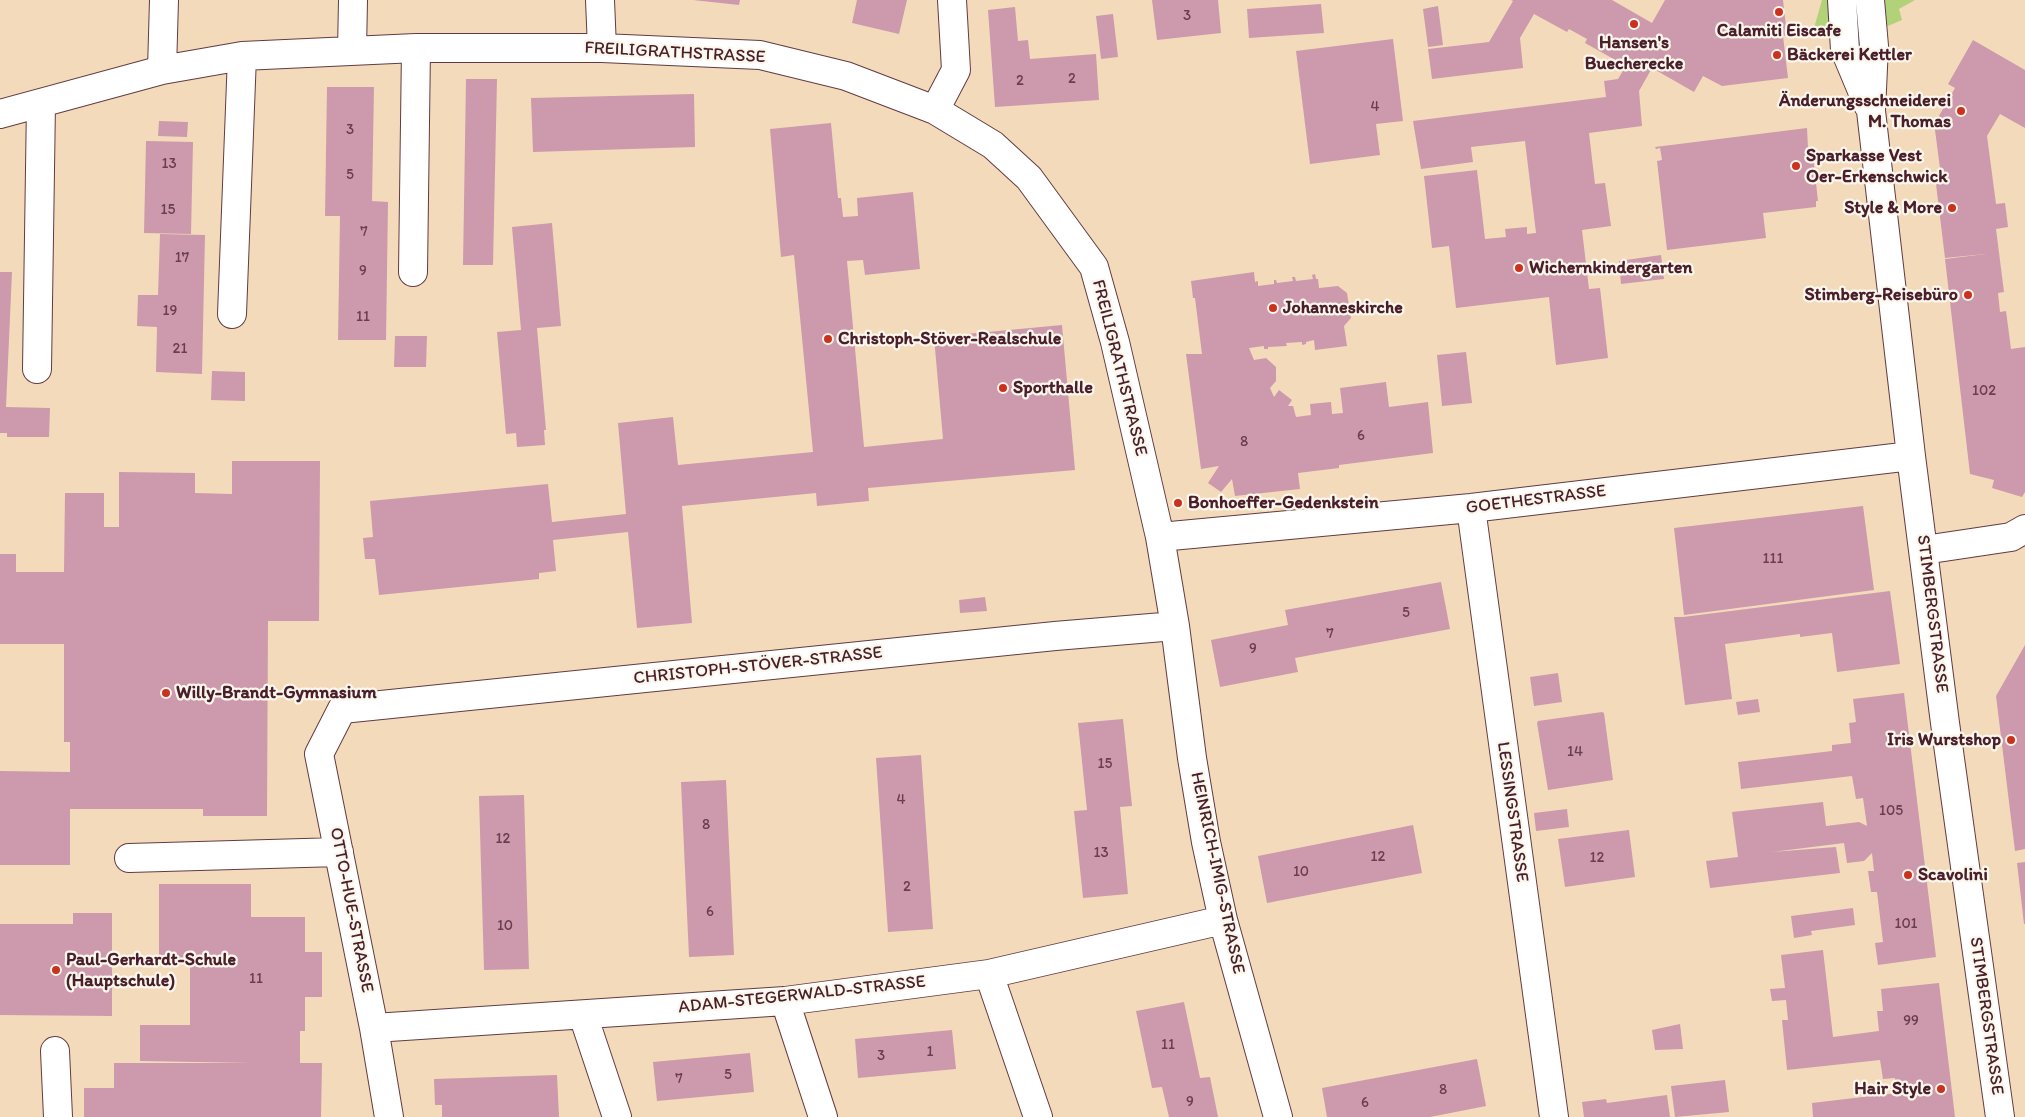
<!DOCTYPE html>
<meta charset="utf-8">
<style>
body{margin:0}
canvas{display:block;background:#f2daba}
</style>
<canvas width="2025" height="1117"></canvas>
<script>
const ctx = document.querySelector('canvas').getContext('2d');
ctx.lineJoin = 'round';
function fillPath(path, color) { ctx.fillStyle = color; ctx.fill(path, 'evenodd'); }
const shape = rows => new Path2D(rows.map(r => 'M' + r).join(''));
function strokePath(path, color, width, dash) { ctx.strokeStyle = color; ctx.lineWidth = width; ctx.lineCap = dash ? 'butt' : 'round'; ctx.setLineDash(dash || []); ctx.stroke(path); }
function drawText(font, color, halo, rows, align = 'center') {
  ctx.font = font + ' Itim,sans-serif'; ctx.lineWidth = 4.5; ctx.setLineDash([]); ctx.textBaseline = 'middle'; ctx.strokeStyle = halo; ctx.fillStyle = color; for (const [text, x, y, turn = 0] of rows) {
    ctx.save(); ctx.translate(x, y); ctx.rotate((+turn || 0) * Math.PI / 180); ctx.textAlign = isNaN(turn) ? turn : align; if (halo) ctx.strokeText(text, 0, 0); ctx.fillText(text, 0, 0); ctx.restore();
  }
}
fillPath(shape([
 [1822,0,1830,0,1833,32,1814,28],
 [1882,0,1915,0,1899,9,1902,20,1883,28]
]), '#b1d279');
fillPath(shape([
 [693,0,740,0,739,5],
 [857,0,907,0,899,34,852,23],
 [1152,0,1218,0,1221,33,1157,40],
 [1511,0,1612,0,1652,23,1665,0,1783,0,1787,35,1783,36,1788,78,1722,86,1703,76,1694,92,1652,68,1639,91,1642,126,1589,133,1595,184,1605,183,1611,226,1582,230,1589,289,1600,288,1608,358,1556,365,1549,297,1456,308,1449,246,1432,248,1424,176,1477,170,1485,239,1506,237,1505,229,1527,227,1527,234,1536,233,1525,141,1471,147,1473,162,1421,169,1413,121,1606,97,1604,81,1618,79,1626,66,1585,43,1587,39,1569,29,1567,32,1534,14,1520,38,1523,68,1432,79,1428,49,1489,42,1513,1],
 [1321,4,1324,33,1249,38,1247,9],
 [1438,6,1443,45,1428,47,1423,9],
 [1015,7,1018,41,1028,40,1030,59,1096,54,1099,100,995,107,988,10],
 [1113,14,1118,57,1101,59,1096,16],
 [1393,39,1403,121,1376,124,1380,155,1310,164,1296,51],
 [1973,40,2025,70,2025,128,2000,114,1987,136,1996,204,2005,203,2008,227,1996,229,2004,292,1998,293,2000,312,2006,311,2011,349,2025,347,2025,492,2022,497,1992,488,1994,480,1970,474,1945,259,1986,254,1945,258,1935,176,1941,176,1935,130,1936,121,1955,88,1948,84],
 [466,79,497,79,493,265,463,265],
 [327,87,374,87,372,201,388,202,386,340,338,340,340,216,325,216],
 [694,94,695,147,533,152,531,98],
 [159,121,188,122,187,137,158,136],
 [831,123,838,198,841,198,843,217,858,216,857,198,913,192,920,269,865,275,863,260,847,261,864,447,943,439,934,337,1062,325,1075,470,868,488,869,501,817,506,816,493,682,506,692,623,637,628,628,532,553,540,556,571,539,573,539,579,379,595,375,559,365,559,363,538,373,537,370,501,548,484,552,522,626,514,618,423,673,417,678,465,813,452,794,255,781,257,770,129],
 [1807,128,1808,148,1812,147,1818,201,1816,201,1816,207,1763,213,1766,238,1667,250,1657,161,1662,160,1660,148,1656,149,1655,147],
 [146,141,193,142,191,234,144,233],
 [552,223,561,326,537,328,546,430,544,430,545,445,517,447,516,433,506,434,497,332,521,330,512,227],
 [160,234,205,235,202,374,156,372,157,327,137,326,138,295,158,295],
 [1661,255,1664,279,1621,284,1619,261],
 [0,272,12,272,6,407,50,408,49,437,7,437,7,433,0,433],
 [1254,272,1255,282,1258,281,1258,286,1274,284,1274,280,1276,280,1277,283,1293,281,1292,277,1295,277,1296,281,1313,279,1312,275,1315,274,1316,279,1318,279,1319,288,1338,286,1347,293,1351,318,1344,326,1347,346,1315,350,1314,340,1306,342,1306,344,1302,345,1302,342,1286,343,1287,346,1268,347,1268,349,1264,349,1264,346,1249,348,1254,360,1266,358,1276,367,1276,381,1270,388,1274,397,1279,390,1292,400,1288,406,1293,406,1296,417,1311,415,1310,404,1331,402,1332,414,1343,413,1340,388,1386,382,1389,407,1428,402,1433,453,1339,465,1339,468,1298,473,1300,489,1235,496,1232,479,1221,492,1208,483,1219,466,1201,469,1186,354,1202,354,1195,298,1193,298,1191,281],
 [395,336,427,336,426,367,394,367],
 [1466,352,1472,403,1442,406,1437,355],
 [212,371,245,372,245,401,211,400],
 [232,461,320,461,319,621,268,621,267,816,203,816,203,809,70,809,70,865,0,865,0,771,70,772,70,742,64,742,64,644,0,644,0,554,16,554,16,572,64,572,65,493,104,493,104,527,119,527,119,472,195,473,195,493,232,494],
 [1863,506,1874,590,1684,615,1674,528],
 [1441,582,1450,629,1295,658,1298,672,1220,687,1211,640,1288,625,1285,610],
 [1890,591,1900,664,1837,672,1832,633,1800,637,1800,634,1725,644,1732,699,1685,705,1674,617,1683,617],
 [985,597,987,611,960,613,959,600],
 [2025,645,2025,849,2015,851,1996,696],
 [1558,673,1562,702,1534,706,1530,677],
 [1904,693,1936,957,1878,965,1875,943,1883,942,1877,892,1871,892,1868,871,1874,871,1872,853,1864,861,1847,863,1844,843,1772,852,1836,847,1840,873,1710,888,1706,861,1738,857,1732,812,1823,802,1826,826,1859,822,1867,826,1863,798,1856,799,1852,776,1741,789,1738,762,1832,751,1832,745,1851,743,1849,723,1856,722,1853,699],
 [1758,699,1760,712,1738,715,1736,702],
 [1602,712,1604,713,1613,780,1548,790,1537,723,1538,721],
 [1123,719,1132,806,1120,807,1128,894,1083,898,1074,811,1087,810,1078,723],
 [921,755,933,929,888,932,876,758],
 [726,780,734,955,689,957,681,782],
 [524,795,529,969,484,970,479,796],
 [1567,809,1569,827,1536,831,1534,813],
 [1413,825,1422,873,1267,903,1258,856],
 [1629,830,1635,877,1565,887,1558,839],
 [2025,862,2025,924,2024,924,2017,863],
 [159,884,251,884,251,917,305,917,305,952,322,952,322,997,305,997,305,1031,300,1031,300,1063,322,1063,321,1117,84,1117,84,1088,114,1088,114,1063,252,1063,140,1061,140,1025,190,1025,190,962,159,962],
 [1853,908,1855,925,1811,931,1812,935,1794,938,1791,916],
 [73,913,112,913,112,1016,0,1015,0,924,73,924],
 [1823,950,1833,1037,1879,1031,1877,1011,1883,1011,1881,989,1939,983,1955,1117,1813,1117,1812,1103,1897,1093,1895,1078,1883,1079,1880,1060,1787,1070,1782,1020,1788,1020,1786,1000,1772,1001,1770,989,1785,988,1781,955],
 [1184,1002,1200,1078,1210,1077,1218,1117,1169,1117,1162,1087,1152,1088,1136,1011],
 [1680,1024,1683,1049,1655,1050,1652,1030],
 [952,1030,956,1069,858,1078,855,1039],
 [750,1053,754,1092,657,1101,653,1062],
 [1477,1059,1486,1106,1430,1117,1327,1117,1322,1088],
 [557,1075,559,1117,442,1117,442,1105,435,1105,434,1079],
 [1725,1080,1729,1112,1675,1117,1671,1086],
 [1667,1095,1670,1117,1584,1117,1582,1102,1606,1099,1607,1103]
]), '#cd9aad');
const minor = shape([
 [600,0,602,48],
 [1842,0,1845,50,1868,105],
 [1870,0,1874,46,1871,111,1911,456,1945,723,2000,1117],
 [352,51,353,0],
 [162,70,164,0],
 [935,110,956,70,952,0],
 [0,114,162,70,242,56,416,48,602,48,760,55,846,76,935,110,993,145,1029,178,1094,267,1115,342,1160,537,1175,626,1192,758,1206,842,1223,920,1278,1117],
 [413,272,416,48],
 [232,314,242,56],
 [37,369,41,103],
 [1471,508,1554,1117],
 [1160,537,1471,508,1911,456],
 [1924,550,2011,537,2025,529],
 [129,858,339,852],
 [989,974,1038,1117],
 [785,1001,823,1117],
 [583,1015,617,1117],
 [374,1028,785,1001,989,974,1223,920],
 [55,1051,58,1117],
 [389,1117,374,1028,319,754,342,709,1055,636,1175,626]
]);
strokePath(minor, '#633b40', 30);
strokePath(minor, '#fff', 28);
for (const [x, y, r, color] of [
 [1779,12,5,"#c8321e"],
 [1634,24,5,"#c8321e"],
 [1777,55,5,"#c8321e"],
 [1961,111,5,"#c8321e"],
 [1796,166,5,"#c8321e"],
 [1952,208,5,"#c8321e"],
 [1519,268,5,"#c8321e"],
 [1968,295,5,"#c8321e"],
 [1273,308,5,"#c8321e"],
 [828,339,5,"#c8321e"],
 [1003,388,5,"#c8321e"],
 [1178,503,5,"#c8321e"],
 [166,693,5,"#c8321e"],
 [2011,740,5,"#c8321e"],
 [1908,875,5,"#c8321e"],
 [56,970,5,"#c8321e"],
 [1941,1089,5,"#c8321e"]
]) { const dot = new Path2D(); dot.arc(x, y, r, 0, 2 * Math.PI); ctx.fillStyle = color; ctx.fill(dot); strokePath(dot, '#fbf7ec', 2); }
drawText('15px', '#6b3e4c', null, [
 ["3",1187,16],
 ["2",1072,79],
 ["2",1020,81],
 ["4",1375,107],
 ["3",350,130],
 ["13",169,164],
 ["5",350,175],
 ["15",168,210],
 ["7",364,232],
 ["17",182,258],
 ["9",363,271],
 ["19",170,311],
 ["11",363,317],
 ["21",180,349],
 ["102",1984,391],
 ["6",1361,436],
 ["8",1244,442],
 ["111",1773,559],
 ["5",1406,613],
 ["7",1330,634],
 ["9",1253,649],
 ["14",1575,752],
 ["15",1105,764],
 ["4",901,800],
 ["105",1891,811],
 ["8",706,825],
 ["12",503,839],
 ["13",1101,853],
 ["12",1378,857],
 ["12",1597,858],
 ["10",1301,872],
 ["2",907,887],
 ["6",710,912],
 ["101",1906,924],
 ["10",505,926],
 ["11",256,979],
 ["99",1911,1021],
 ["11",1168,1045],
 ["1",930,1052],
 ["3",881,1056],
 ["5",728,1075],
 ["7",679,1079],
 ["8",1443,1090],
 ["9",1190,1102],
 ["6",1365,1103]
]);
drawText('bold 18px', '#4a1f2b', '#fbf7ec', [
 ["Calamiti Eiscafe",1779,31,"center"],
 ["Hansen's",1634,43,"center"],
 ["Buecherecke",1634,64,"center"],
 ["Bäckerei Kettler",1787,55],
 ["Änderungsschneiderei",1951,101,"right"],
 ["M. Thomas",1951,122,"right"],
 ["Sparkasse Vest",1806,156],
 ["Oer-Erkenschwick",1806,177],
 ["Style & More",1942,208,"right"],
 ["Wichernkindergarten",1529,268],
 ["Stimberg-Reisebüro",1958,295,"right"],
 ["Johanneskirche",1283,308],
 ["Christoph-Stöver-Realschule",838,339],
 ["Sporthalle",1013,388],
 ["Bonhoeffer-Gedenkstein",1188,503],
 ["Willy-Brandt-Gymnasium",176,693],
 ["Iris Wurstshop",2001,740,"right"],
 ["Scavolini",1918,875],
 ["Paul-Gerhardt-Schule",66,960],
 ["(Hauptschule)",66,981],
 ["Hair Style",1931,1089,"right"]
], 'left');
drawText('18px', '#4a1f2b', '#fbf7ec', [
 ["FREILIGRATHSTRASSE",675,53,3],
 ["FREILIGRATHSTRASSE",1119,368,76],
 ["GOETHESTRASSE",1536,500,-7],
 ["STIMBERGSTRASSE",1932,614,83],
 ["CHRISTOPH-STÖVER-STRASSE",758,666,-6],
 ["LESSINGSTRASSE",1512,812,82],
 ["HEINRICH-IMIG-STRASSE",1217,873,78],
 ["OTTO-HUE-STRASSE",351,910,79],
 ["ADAM-STEGERWALD-STRASSE",802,995,-6],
 ["STIMBERGSTRASSE",1986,1016,82]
]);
</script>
